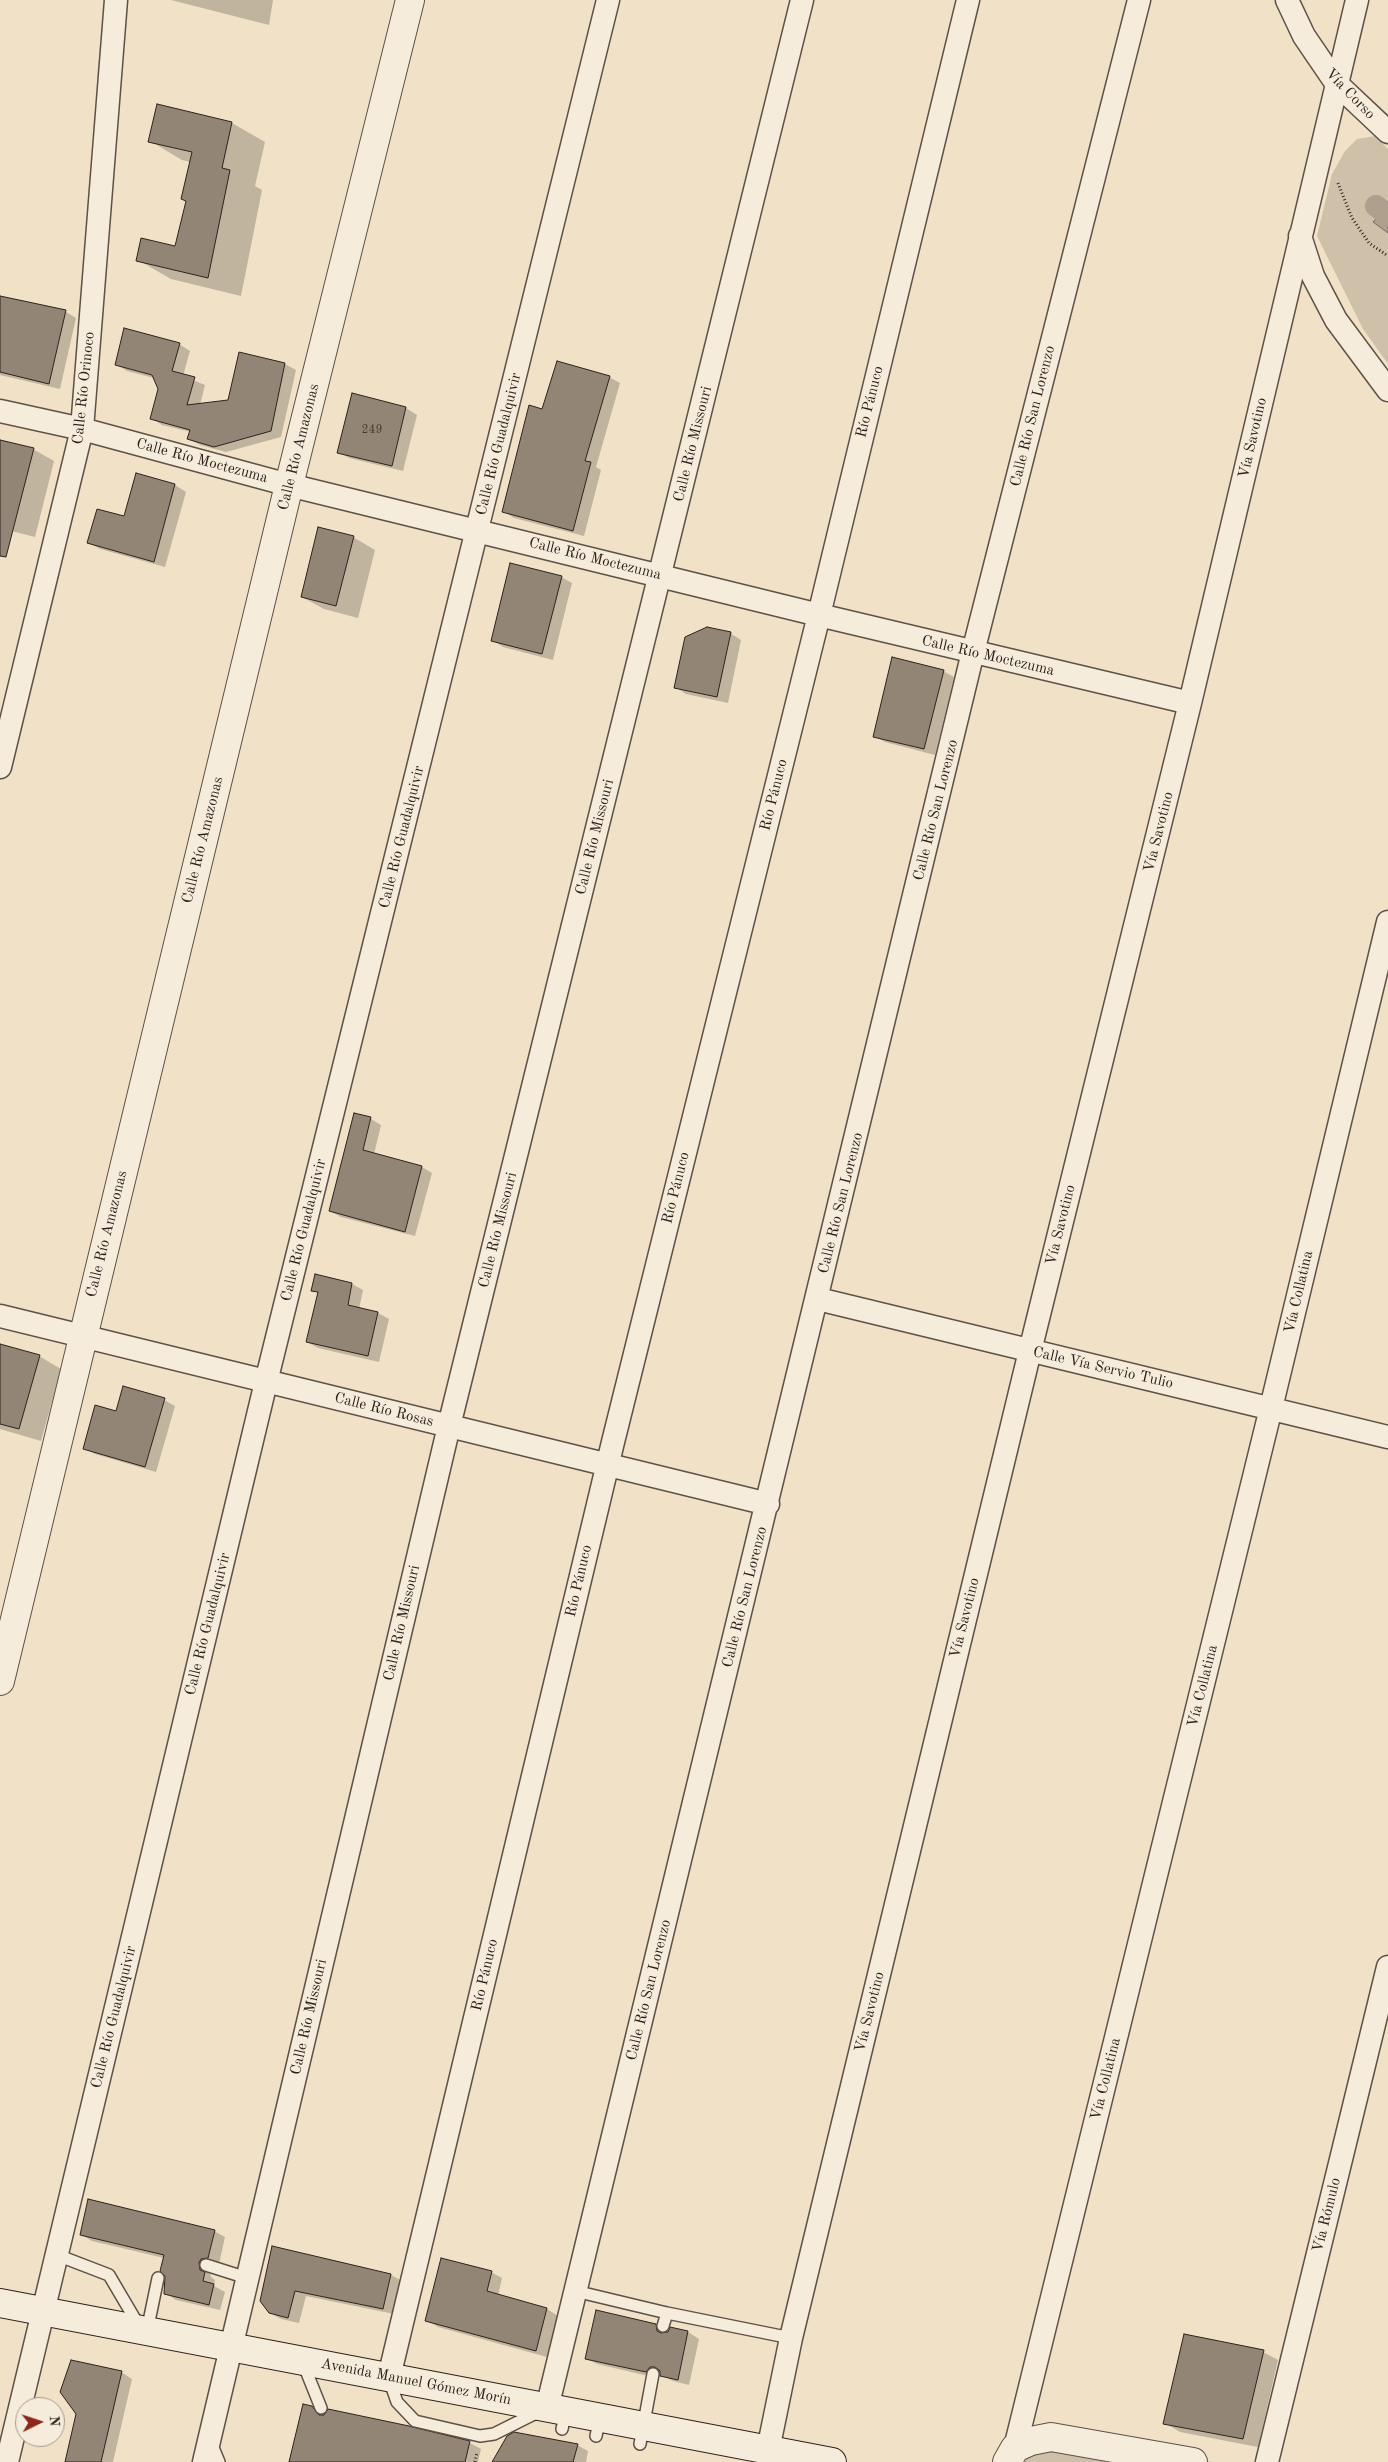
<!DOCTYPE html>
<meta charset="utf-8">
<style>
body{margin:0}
#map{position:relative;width:1388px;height:2462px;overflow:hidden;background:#f0e1c7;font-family:"Old Standard TT",serif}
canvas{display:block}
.north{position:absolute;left:15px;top:2397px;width:50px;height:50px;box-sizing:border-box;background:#f5ecdb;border:1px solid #a59b8f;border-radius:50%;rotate:86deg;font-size:14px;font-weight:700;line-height:20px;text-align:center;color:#2e211c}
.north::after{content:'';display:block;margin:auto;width:18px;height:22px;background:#8f2418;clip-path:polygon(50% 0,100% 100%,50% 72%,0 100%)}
</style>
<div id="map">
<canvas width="1388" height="2462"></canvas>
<div class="north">N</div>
</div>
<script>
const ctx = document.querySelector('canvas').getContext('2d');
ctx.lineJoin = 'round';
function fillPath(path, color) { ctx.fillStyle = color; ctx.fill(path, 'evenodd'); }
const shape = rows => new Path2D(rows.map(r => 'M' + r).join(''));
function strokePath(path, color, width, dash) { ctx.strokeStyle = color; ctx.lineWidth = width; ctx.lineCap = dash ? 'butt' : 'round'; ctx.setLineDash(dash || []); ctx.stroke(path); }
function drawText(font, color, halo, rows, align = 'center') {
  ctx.font = font + ' "Old Standard TT",serif'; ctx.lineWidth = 4; ctx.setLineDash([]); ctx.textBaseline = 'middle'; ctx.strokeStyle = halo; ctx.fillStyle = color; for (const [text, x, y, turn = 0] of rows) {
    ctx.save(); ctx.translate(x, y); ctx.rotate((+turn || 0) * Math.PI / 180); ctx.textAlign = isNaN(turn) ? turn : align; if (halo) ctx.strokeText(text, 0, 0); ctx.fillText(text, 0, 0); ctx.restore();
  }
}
fillPath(shape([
 [1375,136,1388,149,1388,364,1363,329,1317,236,1332,174,1345,151,1357,139],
 [1051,2437,1213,2462,1007,2462]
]), '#cfc0aa');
const water = shape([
 [1388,206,1388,233,1373,222,1388,206]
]);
fillPath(water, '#aea08d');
strokePath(water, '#7b6d60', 1);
fillPath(shape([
 [171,0,273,0,269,25],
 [158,106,232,123,265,142,255,186,262,190,241,296,171,279,138,260,176,248,187,201,191,162,182,160,150,141],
 [0,297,66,312,76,318,60,389,0,375],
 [179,344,190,351,183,376,205,385,200,405,229,401,239,354,285,364,296,370,281,437,226,452,200,445,189,439,191,432,162,425,151,418,159,389,154,378,127,371,116,364],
 [609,377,620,383,596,467,601,470,584,536,514,518,503,511,543,411],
 [406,408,417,415,403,471,349,458,338,452],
 [0,441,33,449,54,461,35,537,0,528],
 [137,475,175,485,186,492,165,567,100,549,89,543,125,518],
 [353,537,375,550,358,618,324,609,302,597],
 [561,577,572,583,553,660,503,647,492,640],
 [730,633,741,640,728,703,686,694,675,687],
 [943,671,954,677,935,755,885,742,874,736],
 [355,1115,371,1119,381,1125,374,1154,422,1167,432,1173,415,1236,341,1217,330,1211],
 [316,1276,352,1284,363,1290,359,1309,378,1313,389,1319,379,1362,318,1348,307,1342,318,1293,313,1290],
 [0,1345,39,1356,61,1369,41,1441,0,1429],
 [164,1400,175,1406,156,1472,95,1454,84,1448,117,1413],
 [214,2231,225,2237,219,2264,209,2270,211,2277,215,2280,214,2286,225,2292,220,2310,176,2300,165,2293,167,2276,164,2258,92,2241,82,2235],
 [273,2247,391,2275,402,2281,394,2314,306,2296,299,2323,281,2319,270,2313],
 [491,2272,502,2278,498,2296,547,2309,558,2316,547,2357,438,2327,427,2320],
 [655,2325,667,2332,667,2335,688,2332,699,2339,689,2385,673,2381,660,2374,657,2378,597,2364,586,2358],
 [1263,2352,1278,2360,1258,2447,1180,2432,1165,2423],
 [121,2372,132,2379,113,2462,66,2462],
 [312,2407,325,2416,409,2427,470,2443,481,2449,478,2462,290,2462],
 [577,2445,588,2451,586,2462,494,2462]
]), '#0003');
strokePath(shape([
 [1376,206,1388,215]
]), '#aea08d', 22);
const building = shape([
 [157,104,232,122,222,168,230,170,208,278,136,261,141,238,175,246,186,201,181,199,192,152,148,142,157,104],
 [0,296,66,310,49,384,0,372,0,296],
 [124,328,180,343,172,371,195,377,187,405,228,400,239,352,285,363,271,431,214,447,187,439,190,430,150,419,158,389,152,375,115,365,124,328],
 [557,361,610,376,585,461,591,462,573,531,502,512,529,405,542,409,557,361],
 [352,393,406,407,392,466,337,453,352,393],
 [0,440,34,448,6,557,0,556,0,440],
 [136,473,175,484,154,562,87,543,97,509,124,516,136,473],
 [318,527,354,536,336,606,301,597,318,527],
 [510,563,562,576,542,654,491,641,510,563],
 [707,627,731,632,717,697,674,688,685,637,707,627],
 [892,657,944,670,924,749,873,737,892,657],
 [354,1113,371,1117,363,1150,422,1166,405,1232,329,1211,354,1113],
 [315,1274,352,1283,348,1305,378,1312,368,1356,306,1342,318,1292,311,1291,315,1274],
 [0,1344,40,1355,19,1429,0,1424,0,1344],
 [123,1386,165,1398,145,1467,83,1449,95,1405,116,1411,123,1386],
 [88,2199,215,2230,208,2258,201,2259,199,2263,200,2270,205,2272,203,2281,214,2284,209,2305,164,2294,165,2276,160,2271,164,2255,80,2235,88,2199],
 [272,2246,391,2274,383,2309,295,2291,288,2318,269,2313,260,2301,272,2246],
 [441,2258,492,2271,487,2291,547,2308,536,2351,425,2321,441,2258],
 [596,2310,656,2324,657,2331,661,2333,668,2332,670,2327,688,2331,678,2380,660,2376,660,2371,655,2367,650,2367,646,2372,585,2359,596,2310],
 [1184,2334,1264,2350,1243,2439,1163,2424,1184,2334],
 [71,2360,122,2371,101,2462,65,2462,76,2414,60,2392,71,2360],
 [303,2404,312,2406,319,2415,324,2415,328,2409,409,2426,470,2441,465,2462,289,2462,303,2404],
 [514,2432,578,2444,573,2462,492,2462,507,2436,514,2432]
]);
fillPath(building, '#938575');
strokePath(building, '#2e211c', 1);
const service = shape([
 [57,2255,109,2275,139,2326],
 [206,2265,247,2278],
 [575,2291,667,2313],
 [663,2326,667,2313,791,2338],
 [147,2331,158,2278],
 [303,2363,321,2408],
 [389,2379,397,2402,415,2421,480,2436,494,2434,538,2412],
 [562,2429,566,2411],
 [596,2436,600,2418],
 [211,2443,219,2462],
 [640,2444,653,2374]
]);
const minor = shape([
 [1287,0,1304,36,1336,83,1388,132],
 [1300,236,1313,276,1336,320,1388,390],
 [0,411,82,429,289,485,819,615,1190,703],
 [0,767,82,429,116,0],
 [818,1299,1388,1437],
 [0,1316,768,1504],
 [389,2377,613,1442,819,615,968,0],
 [547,2408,973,652,1139,0],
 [1015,2448,1271,1408,1388,922],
 [768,2450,791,2338,1030,1351,1190,703,1357,0],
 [7,2462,266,1382,608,0],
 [204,2462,449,1426,802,0],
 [1267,2462,1388,1967]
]);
const tertiary = shape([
 [0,1681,289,485,410,0],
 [1007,2462,1015,2448,1031,2441,1051,2437,1193,2462]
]);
const secondary = shape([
 [0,2303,832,2462]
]);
strokePath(service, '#5e5147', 14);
strokePath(minor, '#5e5147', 25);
strokePath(tertiary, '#5e5147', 30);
strokePath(secondary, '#2e211c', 30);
strokePath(shape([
 [1338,183,1352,218,1369,243,1388,256],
 [475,2462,477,2452]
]), '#2e211c', 3, [1, 2.5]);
strokePath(service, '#f5ecdb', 11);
strokePath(minor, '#f5ecdb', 22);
strokePath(tertiary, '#f5ecdb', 28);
strokePath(secondary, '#f5ecdb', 28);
drawText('12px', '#473a32', null, [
 ["249",372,430]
]);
drawText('15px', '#2e211c', '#f5ecdb', [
 ["Vía Corso",1350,94,46],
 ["Calle Río Orinoco",84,388,-84],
 ["Río Pánuco",870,402,-76],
 ["Calle Río San Lorenzo",1033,416,-76],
 ["Vía Savotino",1253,438,-77],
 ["Calle Río Guadalquivir",499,444,-76],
 ["Calle Río Missouri",693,444,-76],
 ["Calle Río Amazonas",299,447,-76],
 ["Calle Río Moctezuma",202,461,15],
 ["Calle Río Moctezuma",595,559,14],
 ["Calle Río Moctezuma",988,656,13],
 ["Río Pánuco",774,795,-76],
 ["Calle Río San Lorenzo",936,810,-76],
 ["Vía Savotino",1159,832,-76],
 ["Calle Río Guadalquivir",402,837,-76],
 ["Calle Río Missouri",595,837,-76],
 ["Calle Río Amazonas",203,840,-76],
 ["Río Pánuco",676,1188,-76],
 ["Calle Río San Lorenzo",841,1203,-76],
 ["Vía Savotino",1061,1225,-76],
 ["Calle Río Guadalquivir",304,1230,-76],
 ["Calle Río Missouri",498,1230,-76],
 ["Calle Río Amazonas",107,1234,-76],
 ["Vía Collatina",1299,1292,-77],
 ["Calle Vía Servio Tulio",1103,1368,13],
 ["Calle Río Rosas",384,1410,14],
 ["Río Pánuco",579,1581,-77],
 ["Calle Río San Lorenzo",745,1597,-76],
 ["Vía Savotino",965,1618,-76],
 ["Calle Río Missouri",402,1623,-77],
 ["Calle Río Guadalquivir",208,1624,-76],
 ["Vía Collatina",1203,1686,-76],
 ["Río Pánuco",485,1975,-77],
 ["Calle Río San Lorenzo",649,1990,-76],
 ["Vía Savotino",870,2012,-76],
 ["Calle Río Guadalquivir",114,2017,-76],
 ["Calle Río Missouri",309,2017,-77],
 ["Vía Collatina",1106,2079,-76],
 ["Vía Rómulo",1327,2215,-76],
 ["Avenida Manuel Gómez Morín",416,2382,11]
]);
</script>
